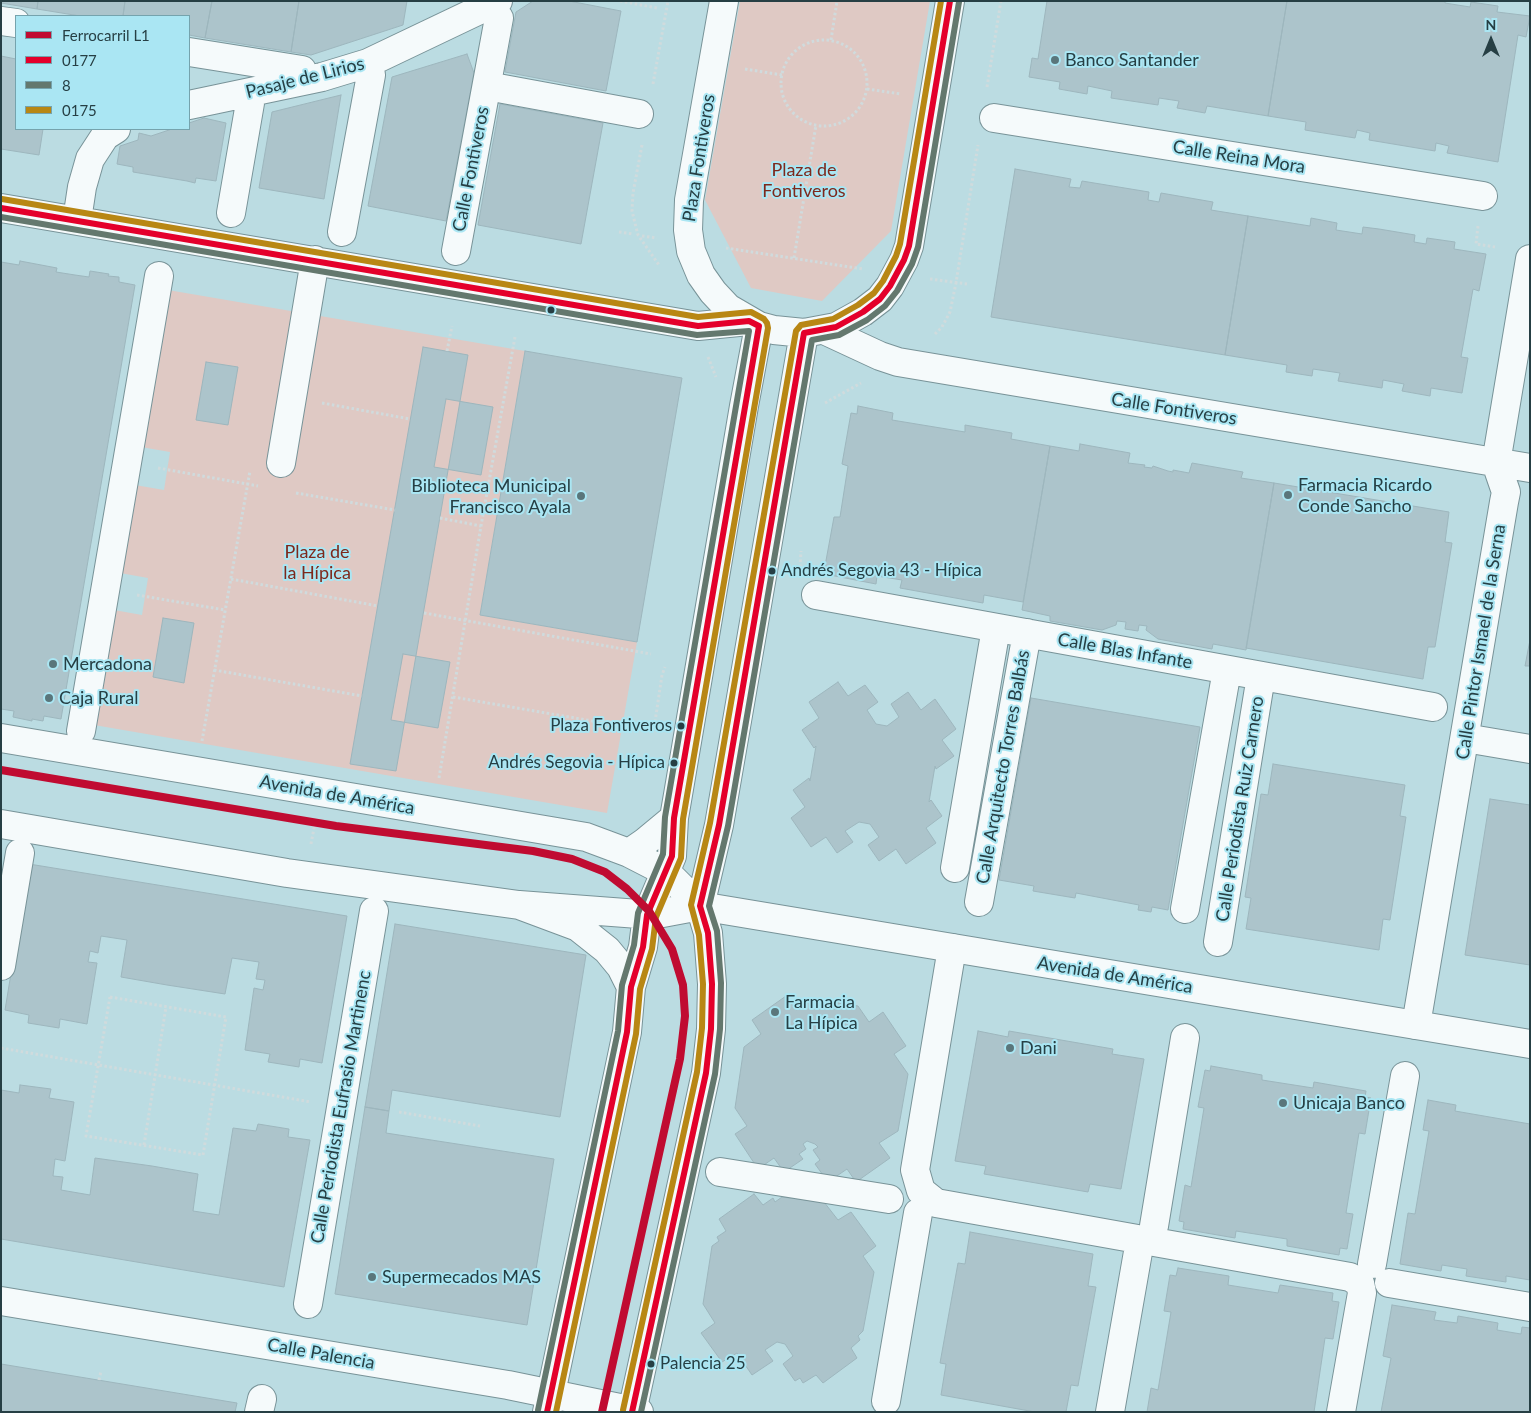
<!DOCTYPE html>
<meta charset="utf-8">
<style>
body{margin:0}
#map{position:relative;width:1531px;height:1413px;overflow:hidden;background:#bbdce2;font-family:Lato,sans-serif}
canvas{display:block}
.frame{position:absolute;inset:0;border:2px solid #263f44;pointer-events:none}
.legend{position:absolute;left:15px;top:15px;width:175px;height:115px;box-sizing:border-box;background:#aae6f3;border:1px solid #75a3ad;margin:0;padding:6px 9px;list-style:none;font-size:15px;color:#263f44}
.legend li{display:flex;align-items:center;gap:10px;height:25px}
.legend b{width:25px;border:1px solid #75a3ad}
.north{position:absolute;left:1466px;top:15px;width:50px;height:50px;-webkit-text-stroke:4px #aae6f3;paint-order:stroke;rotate:0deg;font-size:14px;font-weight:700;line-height:20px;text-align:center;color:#263f44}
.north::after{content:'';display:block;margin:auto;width:18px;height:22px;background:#263f44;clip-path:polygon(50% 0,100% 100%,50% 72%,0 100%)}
</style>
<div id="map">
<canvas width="1531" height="1413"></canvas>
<div class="frame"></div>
<ul class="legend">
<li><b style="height:6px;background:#c00b31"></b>Ferrocarril L1</li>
<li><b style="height:6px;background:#e4002b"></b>0177</li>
<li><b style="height:6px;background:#64786e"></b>8</li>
<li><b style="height:6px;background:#b88714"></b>0175</li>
</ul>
<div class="north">N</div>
</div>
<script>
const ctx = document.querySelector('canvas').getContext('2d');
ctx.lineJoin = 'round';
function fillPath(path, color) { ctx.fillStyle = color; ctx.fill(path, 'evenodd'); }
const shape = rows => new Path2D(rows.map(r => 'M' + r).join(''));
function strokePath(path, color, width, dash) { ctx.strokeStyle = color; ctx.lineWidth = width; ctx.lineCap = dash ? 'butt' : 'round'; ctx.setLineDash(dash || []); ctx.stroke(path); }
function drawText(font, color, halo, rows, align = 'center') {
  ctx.font = font + ' Lato,sans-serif'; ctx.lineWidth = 4; ctx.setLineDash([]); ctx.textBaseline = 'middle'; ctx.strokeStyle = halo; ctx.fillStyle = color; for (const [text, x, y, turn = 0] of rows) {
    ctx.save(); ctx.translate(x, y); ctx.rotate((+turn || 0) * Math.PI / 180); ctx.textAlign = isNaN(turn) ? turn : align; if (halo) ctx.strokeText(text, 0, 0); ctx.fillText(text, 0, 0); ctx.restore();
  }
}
fillPath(shape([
 [740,1,930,1,891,231,822,301,751,288,705,200],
 [168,290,525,351,480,615,637,642,607,813,94,725,114,610,142,615,148,578,120,573,135,485,164,490,170,452,141,447]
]), '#dfc9c4');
const building = shape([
 [1,1,38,1,37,9,1,3,1,1],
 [38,1,125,1,123,16,80,16,37,9,38,1],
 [125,1,212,1,205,38,189,35,189,16,123,16,125,1],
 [212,1,299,1,291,52,205,38,212,1],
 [299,1,407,1,403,25,311,55,291,52,299,1],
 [533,1,569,1,621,11,606,91,505,72,516,12,533,1],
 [1047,1,1287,1,1268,116,1207,106,1205,113,1177,108,1179,101,1159,98,1158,105,1111,98,1112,91,1088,86,1087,94,1059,89,1060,82,1029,77,1032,58,1038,59,1047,1],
 [1287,1,1445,1,1445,3,1470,7,1471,2,1498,6,1497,12,1530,16,1526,37,1518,35,1498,162,1447,153,1449,146,1436,143,1435,151,1369,140,1370,133,1357,130,1355,138,1305,130,1306,122,1268,116,1287,1],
 [467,54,474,73,446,221,368,206,392,77,467,54],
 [1,56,16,59,16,129,43,129,39,155,1,149,1,56],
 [341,95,324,199,259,188,272,112,341,95],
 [500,104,603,123,581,244,478,225,500,104],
 [204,118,226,123,216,181,196,178,195,183,187,181,133,172,133,167,117,164,120,146,138,140,139,133,151,136,172,129,189,129,189,123,204,118],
 [1015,169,1071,179,1069,187,1080,188,1082,181,1149,192,1148,200,1159,202,1161,193,1213,202,1211,210,1248,216,1225,355,991,317,1015,169],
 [1248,216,1310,226,1311,218,1337,223,1336,230,1362,234,1363,227,1379,229,1415,235,1414,242,1426,244,1427,238,1455,242,1454,249,1486,254,1479,291,1473,289,1461,357,1468,358,1462,393,1431,388,1430,396,1402,391,1404,384,1383,380,1382,388,1338,381,1340,373,1313,369,1312,376,1286,372,1287,365,1225,355,1248,216],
 [20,261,57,268,56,272,75,275,89,277,90,271,109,274,108,276,119,277,119,282,135,285,61,719,44,716,43,721,32,719,32,721,13,717,14,711,1,709,1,262,19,265,20,261],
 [423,347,468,355,396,771,350,764,423,347],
 [525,351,682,378,637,642,480,615,525,351],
 [206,362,238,367,228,425,196,420,206,362],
 [446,399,493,407,481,475,434,467,446,399],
 [858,406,893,413,892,420,965,432,965,425,1012,433,1011,439,1050,446,1023,602,984,595,983,603,900,588,902,580,877,576,876,584,830,575,831,568,825,566,834,517,840,517,848,466,842,464,851,413,857,414,858,406],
 [1080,444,1130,453,1128,463,1145,465,1144,467,1152,468,1153,466,1168,471,1173,472,1173,470,1189,473,1192,463,1243,472,1241,478,1274,483,1246,650,1213,644,1212,649,1158,639,1146,630,1147,626,1139,625,1138,631,1125,629,1126,622,1117,621,1116,625,1102,630,1050,621,1050,616,1022,610,1050,446,1079,451,1080,444],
 [1274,483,1449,512,1445,542,1452,543,1435,647,1428,647,1423,679,1246,648,1274,483],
 [163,618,194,623,184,683,153,677,163,618],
 [1530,640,1530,666,1525,666,1530,640],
 [403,654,450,662,438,728,391,720,403,654],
 [838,682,848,696,865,685,878,702,867,710,876,724,887,726,899,717,891,704,908,692,921,710,935,699,956,729,942,740,954,756,936,769,935,766,929,802,931,800,942,816,926,828,936,843,906,864,896,849,879,861,868,845,879,837,870,824,859,822,845,831,853,842,837,853,826,837,811,847,791,818,805,807,793,790,809,778,810,781,816,746,814,748,802,730,819,718,809,702,838,682],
 [1031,698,1200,727,1168,910,1152,907,1151,912,1138,910,1139,905,1076,893,1075,898,1033,891,1034,886,999,880,1031,698],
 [1273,764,1405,785,1400,816,1406,817,1401,850,1390,920,1383,919,1379,950,1246,929,1251,898,1245,897,1261,794,1268,795,1273,764],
 [1490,799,1530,805,1530,965,1465,955,1490,799],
 [29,864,347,916,322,1063,300,1059,299,1067,268,1062,270,1054,245,1050,254,988,263,990,265,980,256,979,259,962,232,958,225,994,167,985,121,977,127,940,101,936,98,953,90,951,88,962,97,963,87,1024,60,1019,59,1028,28,1023,29,1015,5,1010,29,864],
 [395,924,586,955,560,1117,392,1090,389,1111,365,1107,395,924],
 [786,996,796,1010,814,999,858,1006,869,1022,883,1012,906,1046,894,1054,908,1074,898,1131,879,1143,890,1158,856,1182,847,1169,828,1182,815,1164,820,1160,813,1150,818,1147,815,1144,807,1141,803,1144,806,1149,799,1154,803,1159,784,1172,774,1158,758,1169,735,1134,747,1126,735,1108,744,1047,761,1034,752,1020,786,996],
 [978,1031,1008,1037,1009,1031,1113,1049,1112,1054,1144,1059,1121,1189,1090,1184,1088,1192,984,1174,986,1166,955,1161,978,1031],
 [1211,1066,1262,1075,1262,1080,1313,1088,1314,1082,1366,1091,1365,1097,1371,1098,1365,1134,1359,1133,1346,1213,1353,1214,1347,1249,1340,1248,1339,1255,1287,1246,1287,1239,1236,1231,1235,1238,1183,1229,1184,1222,1179,1221,1185,1185,1191,1187,1204,1108,1198,1107,1205,1070,1210,1071,1211,1066],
 [20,1085,51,1089,49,1098,74,1102,65,1161,55,1159,53,1176,63,1177,61,1190,90,1195,95,1158,152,1166,198,1174,193,1211,219,1215,233,1128,256,1131,258,1124,289,1129,288,1137,310,1140,284,1287,1,1239,1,1090,19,1093,20,1085],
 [1428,1100,1456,1105,1455,1111,1530,1124,1530,1280,1506,1276,1506,1282,1466,1276,1467,1269,1442,1265,1441,1271,1400,1264,1408,1213,1415,1214,1429,1131,1423,1130,1428,1100],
 [365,1107,389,1111,386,1133,554,1159,527,1325,335,1294,365,1107],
 [754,1194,763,1205,773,1198,775,1202,782,1197,824,1202,838,1220,851,1212,876,1246,863,1256,874,1272,863,1331,858,1336,860,1340,851,1348,857,1358,823,1383,816,1375,803,1383,800,1378,795,1381,783,1364,793,1356,785,1344,777,1342,765,1350,773,1361,752,1375,737,1353,722,1362,701,1333,715,1323,703,1304,712,1246,719,1241,717,1237,726,1231,719,1219,754,1194],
 [970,1232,1093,1254,1088,1286,1096,1287,1078,1386,1071,1385,1066,1412,1035,1412,941,1395,946,1364,940,1363,958,1263,965,1264,970,1232],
 [1178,1268,1229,1276,1228,1285,1278,1293,1280,1285,1333,1293,1332,1301,1339,1302,1333,1339,1325,1338,1314,1412,1147,1412,1151,1388,1158,1390,1171,1312,1164,1311,1170,1275,1176,1276,1178,1268],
 [1392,1305,1436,1312,1434,1320,1457,1323,1458,1316,1498,1323,1497,1330,1521,1334,1522,1327,1530,1328,1530,1412,1381,1412,1391,1358,1383,1356,1392,1305],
 [1,1364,237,1403,235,1412,1,1412,1,1364]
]);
fillPath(building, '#acc4cb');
strokePath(building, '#9db6bd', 1);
const minor = shape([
 [1,21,16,23],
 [189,52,302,70],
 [487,86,639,114],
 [189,105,322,77,368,63,498,1],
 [994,118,1483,196],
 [1,208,698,326,749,321],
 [231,213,250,103],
 [77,220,82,187,90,159,105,136,116,129],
 [342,232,371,75],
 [456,251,499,18],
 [824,330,880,356,898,362,1530,468],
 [281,463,315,260],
 [816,595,1433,707],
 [81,731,159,276],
 [1465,738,1530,749],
 [955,868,996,628],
 [979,902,1027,633],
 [1185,909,1227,670],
 [1218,942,1261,676],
 [952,948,915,1170,921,1191,936,1203,1350,1277,1360,1283,1362,1293,1341,1412],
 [1,966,20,853],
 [1416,1025,1504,502,1506,492,1496,463,1530,259],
 [720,1172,889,1199],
 [1154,1226,1185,1038],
 [1372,1264,1405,1076],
 [1389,1283,1530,1307],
 [308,1304,374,911],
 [886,1401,918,1213],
 [259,1412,262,1399],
 [1110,1412,1138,1252]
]);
const major = shape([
 [724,1,689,200,688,230,691,251,701,275,713,292,728,308,759,326,774,330,804,333,836,327,863,312,880,299,890,286,904,260,909,246,950,1],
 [1,738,586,837,629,853,666,872,700,906],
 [1,824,287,873,519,905,578,927,607,950,621,967,631,987],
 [629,853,645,842,674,818],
 [519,905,652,915,700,906,1530,1044],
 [1,1301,508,1385,639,1412],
 [547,1412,627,1032,631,987,643,947,647,915,672,856,674,818,680,783,744,406,759,326],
 [632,1412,706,1073,711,1029,712,984,708,933,700,906,719,825,804,333]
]);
strokePath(minor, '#789398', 30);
strokePath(major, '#789398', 30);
strokePath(shape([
 [620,1,657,8],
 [831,40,837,1],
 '781 83a43 43 0 1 1 86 0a43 43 0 1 1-86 0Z',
 [745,69,782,75],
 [653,84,668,1],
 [987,87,1001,1],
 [867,89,901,94],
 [642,145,633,193,632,211,638,235,659,265],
 [1478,226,1476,244,1495,247],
 [619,232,633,234],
 [642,236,657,238],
 [726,248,863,269],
 [794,258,816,125],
 [930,279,967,284],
 [935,334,942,327,950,312,956,283,978,145],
 [447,351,452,326],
 [708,357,716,377],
 [322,403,410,419],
 [825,403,861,383],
 [158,468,258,486],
 [296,493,395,510],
 [440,518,481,526],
 [800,567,801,551],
 [231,579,378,606],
 [137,595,225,610],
 [424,613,651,654],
 [214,670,362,696],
 [453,697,639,729],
 [655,722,662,675,665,667],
 [202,741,250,471],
 [439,778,481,526,515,337],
 [311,844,315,823],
 [110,997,226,1017,203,1155,86,1136,110,997],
 [1,1048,311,1102],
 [399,1112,480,1126],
 [144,1145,166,1007],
 [99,1380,101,1371]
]), '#d0dbdd', 3, [2.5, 2.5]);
strokePath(minor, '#f5fafb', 28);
strokePath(major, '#f5fafb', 28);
strokePath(shape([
 [1,208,698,326,749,321,759,326,674,818,672,856,647,915,643,947,631,987,627,1032,547,1412],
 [632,1412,706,1073,711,1029,712,984,708,933,700,906,719,825,804,333,836,327,863,312,880,299,890,286,904,260,909,246,950,1]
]), '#e4002b', 6);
strokePath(shape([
 [1,217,697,335,749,331,665,817,663,854,638,913,634,945,622,985,618,1031,538,1410],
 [641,1412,715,1074,720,1029,721,983,717,931,709,906,728,826,812,340,839,335,867,320,885,306,897,291,912,264,918,247,959,2]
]), '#64786e', 6);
strokePath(shape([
 [2,199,698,317,751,312,764,319,767,323,768,328,683,819,681,858,656,917,652,949,640,989,636,1034,556,1412],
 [623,1410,697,1072,702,1028,703,984,699,935,691,905,710,823,796,331,801,325,833,319,858,305,874,293,883,281,896,256,900,244,941,1]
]), '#b88714', 6);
strokePath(shape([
 [1,770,336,826,533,851,572,859,605,872,627,889,649,911,672,949,683,985,685,1016,680,1059,602,1412]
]), '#c00b31', 8);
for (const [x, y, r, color] of [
 [1055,60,5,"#5a767b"],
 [551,310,4.5,"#263f44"],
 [1288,495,5,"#5a767b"],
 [581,496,5,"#5a767b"],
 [772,571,4.5,"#263f44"],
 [53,664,5,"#5a767b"],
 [49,698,5,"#5a767b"],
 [681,726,4.5,"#263f44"],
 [674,763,4.5,"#263f44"],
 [775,1012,5,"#5a767b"],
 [1010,1048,5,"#5a767b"],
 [1283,1103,5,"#5a767b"],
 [372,1277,5,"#5a767b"],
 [651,1364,4.5,"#263f44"]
]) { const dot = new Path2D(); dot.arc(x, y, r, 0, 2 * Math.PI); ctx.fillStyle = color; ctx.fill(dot); strokePath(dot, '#aae6f3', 2); }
drawText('17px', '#263f44', '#aae6f3', [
 ["Andrés Segovia 43 - Hípica",781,571],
 ["Plaza Fontiveros",672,726,"right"],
 ["Andrés Segovia - Hípica",665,763,"right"],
 ["Palencia 25",660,1364]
], 'left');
drawText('18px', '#263f44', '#aae6f3', [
 ["Banco Santander",1065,60],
 ["Farmacia Ricardo",1298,485],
 ["Conde Sancho",1298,506],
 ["Biblioteca Municipal",571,486,"right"],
 ["Francisco Ayala",571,507,"right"],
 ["Mercadona",63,664],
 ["Caja Rural",59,698],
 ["Farmacia",785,1002],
 ["La Hípica",785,1023],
 ["Dani",1020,1048],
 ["Unicaja Banco",1293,1103],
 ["Supermecados MAS",382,1277]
], 'left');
drawText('18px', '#263f44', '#aae6f3', [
 ["Pasaje de Lirios",305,78,-14],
 ["Calle Reina Mora",1239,157,9],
 ["Plaza Fontiveros",699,158,-81],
 ["Calle Fontiveros",471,169,-79],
 ["Calle Fontiveros",1174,409,9],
 ["Calle Pintor Ismael de la Serna",1481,642,-81],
 ["Calle Blas Infante",1125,651,10],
 ["Calle Arquitecto Torres Balbás",1003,767,-80],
 ["Avenida de América",337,795,10],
 ["Calle Periodista Ruiz Carnero",1240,809,-81],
 ["Avenida de América",1115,975,9],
 ["Calle Periodista Eufrasio Martinenc",341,1107,-80],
 ["Calle Palencia",321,1354,10]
]);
drawText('18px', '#7e281b', '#aae6f3', [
 ["Plaza de",804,170],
 ["Fontiveros",804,191],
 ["Plaza de",317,552],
 ["la Hípica",317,573]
]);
</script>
